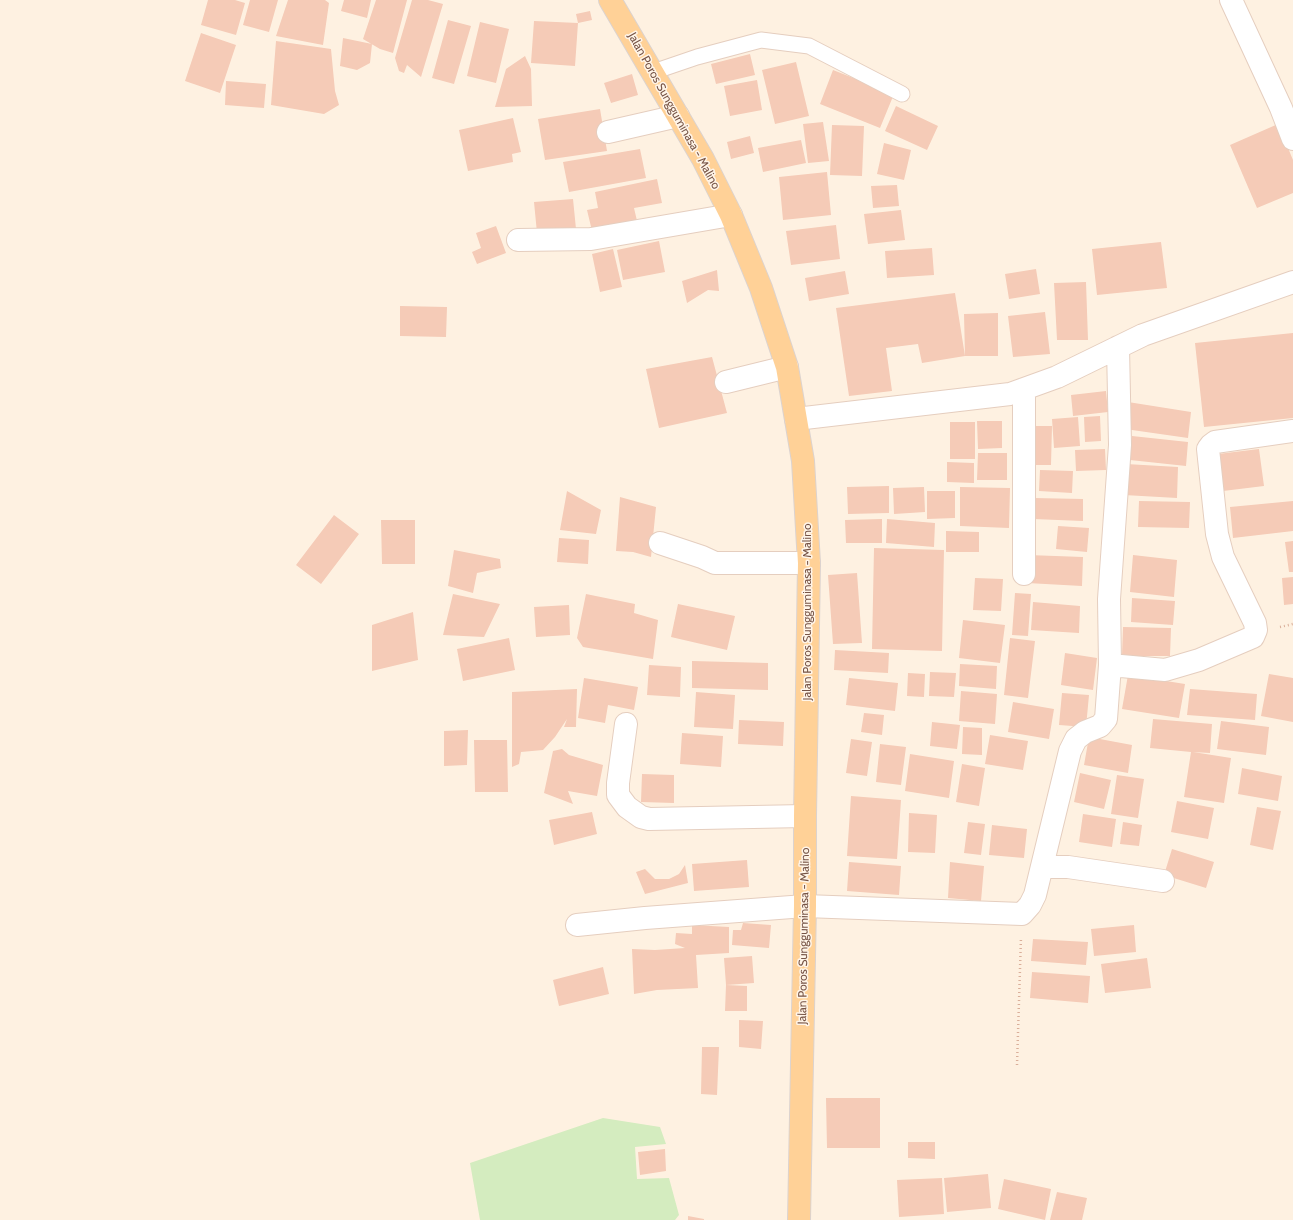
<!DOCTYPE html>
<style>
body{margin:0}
canvas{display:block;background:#fef1e1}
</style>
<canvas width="1293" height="1220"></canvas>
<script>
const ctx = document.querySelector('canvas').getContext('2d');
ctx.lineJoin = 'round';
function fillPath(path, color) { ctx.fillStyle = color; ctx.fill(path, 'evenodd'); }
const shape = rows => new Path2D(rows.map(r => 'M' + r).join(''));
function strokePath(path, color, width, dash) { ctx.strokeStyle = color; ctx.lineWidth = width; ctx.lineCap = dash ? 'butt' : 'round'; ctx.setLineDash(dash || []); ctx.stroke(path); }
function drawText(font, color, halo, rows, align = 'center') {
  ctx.font = font + ' Cabin,sans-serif'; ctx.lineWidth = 3; ctx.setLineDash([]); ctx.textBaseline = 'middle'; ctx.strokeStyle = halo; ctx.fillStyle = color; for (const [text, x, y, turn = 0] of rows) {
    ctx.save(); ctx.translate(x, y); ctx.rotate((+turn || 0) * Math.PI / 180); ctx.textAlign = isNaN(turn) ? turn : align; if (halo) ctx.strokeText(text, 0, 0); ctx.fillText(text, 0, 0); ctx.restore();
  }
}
fillPath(shape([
 [603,1118,660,1127,666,1144,635,1147,637,1179,669,1178,679,1215,675,1220,480,1220,470,1163]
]), '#d4ecbf');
fillPath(shape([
 [208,0,235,0,245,3,236,35,201,25],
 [250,0,278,0,269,32,243,25],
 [288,0,325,0,329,3,323,45,276,36],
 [344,0,371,0,367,18,341,11],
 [376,0,407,0,393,53,380,49,363,39],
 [412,0,428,0,443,4,421,77,407,65,404,73,399,71,395,58],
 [590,11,592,20,578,23,576,14],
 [448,20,471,26,454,84,432,78],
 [534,21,578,23,575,66,531,63],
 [480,22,509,29,496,83,467,76],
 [201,33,236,45,220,93,185,81],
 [343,38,372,44,370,63,357,70,340,66],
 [276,41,331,49,335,91,339,105,324,114,271,105],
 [750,54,755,75,716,84,711,64],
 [525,56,531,69,532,106,495,107,506,69],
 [796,62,809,116,775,124,762,70],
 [833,70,894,94,880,128,820,104],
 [632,74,638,95,611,103,604,83],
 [757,80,762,110,730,116,724,86],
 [226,81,266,84,264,108,225,105],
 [896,106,938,126,927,150,885,131],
 [600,109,607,151,545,160,538,119],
 [513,118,521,152,512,154,513,162,468,171,459,130],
 [823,122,829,161,808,163,803,124],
 [1278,124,1293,160,1293,193,1257,208,1230,145],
 [832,125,864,126,862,176,830,175],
 [750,136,754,153,731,159,727,142],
 [801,140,806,163,763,172,758,148],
 [884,143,911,150,904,180,877,174],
 [640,149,646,178,569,192,563,162],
 [827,172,831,215,783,220,779,177],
 [657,179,662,203,634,208,638,225,593,235,587,210,598,208,595,192],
 [897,185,899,206,873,208,871,186],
 [573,199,576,229,537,233,534,202],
 [901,210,905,240,868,244,864,214],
 [836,225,840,259,791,265,786,231],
 [496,226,506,253,477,264,472,252,481,248,476,233],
 [659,241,665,272,623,280,617,250],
 [1161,242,1167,288,1097,295,1092,249],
 [932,248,934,275,887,278,885,251],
 [613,249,622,287,600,292,592,254],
 [1036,269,1040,294,1009,299,1005,274],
 [717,270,719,291,708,290,687,303,682,281],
 [845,271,849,294,809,301,805,278],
 [1086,282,1088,340,1057,340,1054,283],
 [955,293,965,356,922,363,918,344,886,348,892,391,849,396,836,308],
 [400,306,447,307,446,337,400,336],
 [1045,312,1050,354,1013,357,1008,316],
 [998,313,998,356,965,356,964,314],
 [1293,333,1293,418,1204,427,1195,343],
 [712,357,727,413,659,428,646,369],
 [1106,391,1108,412,1073,416,1071,395],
 [1128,402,1191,412,1188,438,1125,429],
 [1100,416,1101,441,1085,442,1084,417],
 [1078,417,1080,446,1054,448,1052,419],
 [977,421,1002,421,1002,448,978,449],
 [950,422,975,422,975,459,950,459],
 [1031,426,1052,426,1051,465,1031,465],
 [1132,436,1188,442,1186,466,1130,460],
 [1105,449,1106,470,1076,471,1075,450],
 [1259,449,1264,486,1223,491,1218,454],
 [978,453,1007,453,1007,480,977,480],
 [947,462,974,463,974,483,947,482],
 [1126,464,1178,467,1177,498,1124,495],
 [1040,470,1073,471,1072,493,1039,491],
 [889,486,889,513,848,514,847,487],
 [924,487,925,512,894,514,893,488],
 [960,487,1010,488,1009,528,960,526],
 [567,491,601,510,596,534,560,530],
 [927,491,955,491,955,518,927,519],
 [620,497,656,507,651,557,633,552,616,551],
 [1033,498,1083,499,1083,521,1033,519],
 [1139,501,1190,502,1189,528,1138,527],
 [1293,501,1293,531,1233,538,1230,507],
 [334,515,359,534,321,584,296,565],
 [882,519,882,543,846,543,845,520],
 [887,519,935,523,934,547,886,543],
 [381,520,415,520,415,564,382,564],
 [1058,526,1089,528,1087,552,1056,549],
 [946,531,979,532,979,552,946,552],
 [559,538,589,540,588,564,557,562],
 [1293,541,1293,572,1289,572,1285,542],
 [874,548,944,550,942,651,872,649],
 [454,550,500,559,501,568,477,573,473,593,448,586],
 [1028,555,1083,557,1082,586,1027,583],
 [1133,555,1177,560,1174,597,1130,592],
 [857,573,862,643,833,644,828,575],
 [1293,577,1293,604,1284,605,1282,578],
 [975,578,1003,579,1001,611,973,610],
 [1015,593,1031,594,1028,636,1012,635],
 [453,594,500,604,484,637,443,635],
 [586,594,635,604,634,613,658,620,653,659,583,647,577,638],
 [1132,598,1175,601,1173,625,1131,622],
 [1033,602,1080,606,1079,633,1031,630],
 [678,604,735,616,727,650,671,637],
 [569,605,570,635,536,637,534,607],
 [413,612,418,660,372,671,372,625],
 [963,620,1005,625,1000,663,959,658],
 [1123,627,1171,628,1170,656,1122,656],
 [509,638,515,670,463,681,457,649],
 [1010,638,1035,641,1028,698,1004,695],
 [835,650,889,653,888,673,834,670],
 [1065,653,1097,658,1093,690,1061,685],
 [692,661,768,663,768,690,692,688],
 [960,664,997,666,996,689,959,686],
 [649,665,681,667,680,697,647,695],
 [930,672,956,673,954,697,929,696],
 [908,673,925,674,924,697,907,696],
 [1269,674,1293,678,1293,722,1261,716],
 [1128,675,1185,684,1179,718,1122,709],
 [584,678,638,687,634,710,608,705,605,723,578,718],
 [849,678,898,683,895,711,846,705],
 [577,689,576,727,564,727,567,719,555,737,543,750,521,752,519,764,512,767,512,692],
 [1190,689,1257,694,1255,720,1187,715],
 [961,691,997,694,995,724,959,721],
 [696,692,735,695,733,729,694,727],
 [1062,693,1089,695,1086,727,1059,725],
 [1013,702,1054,709,1049,739,1008,732],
 [864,713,884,715,882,735,861,732],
 [1153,719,1212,724,1210,753,1193,752,1231,758,1224,803,1184,797,1191,752,1150,748],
 [739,720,784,722,783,746,738,744],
 [1221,721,1269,727,1266,755,1217,749],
 [932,722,960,725,957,749,930,746],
 [963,727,982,728,982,755,962,754],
 [468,730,467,765,444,766,444,731],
 [682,733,723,736,721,767,680,764],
 [990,735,1028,741,1023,770,985,764],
 [1089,737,1132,745,1128,773,1084,765],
 [851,739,872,742,867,776,846,773],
 [474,740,507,740,508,792,475,792],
 [880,744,906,747,901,785,876,782],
 [562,749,569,755,603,765,597,796,568,791,573,804,544,793,553,751],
 [910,754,954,761,949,798,905,791],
 [962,764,985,768,979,806,956,802],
 [1242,768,1282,776,1278,801,1238,794],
 [1080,773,1111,780,1104,809,1074,802],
 [642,774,674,775,674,803,641,802],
 [1117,775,1144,779,1138,818,1111,814],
 [851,796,901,800,897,859,847,856],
 [1177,801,1214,808,1208,839,1171,832],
 [1257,807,1281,811,1273,850,1250,845],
 [592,812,597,834,554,845,549,820],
 [909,813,937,815,935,853,908,852],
 [1083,814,1116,819,1112,847,1079,842],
 [968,822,985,824,981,855,964,853],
 [1123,822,1142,825,1139,846,1120,844],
 [992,825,1027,829,1024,858,989,855],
 [1172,849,1214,862,1206,888,1164,875],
 [747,860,749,887,694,891,692,864],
 [849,862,901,866,899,895,847,891],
 [950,862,984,866,981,901,948,898],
 [685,865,688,883,645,894,636,872,645,869,655,879,669,879,679,874],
 [743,923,771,925,769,948,732,945,733,930,741,930],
 [692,925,729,927,729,953,696,955,698,988,657,990,634,994,632,949,655,950,685,948,675,944,676,933,692,934],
 [1134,925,1136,952,1094,956,1091,929],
 [1033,939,1088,942,1086,965,1031,961],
 [752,956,754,983,726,985,724,958],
 [1147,958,1151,988,1105,993,1101,964],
 [603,967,609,994,559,1006,553,980],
 [1032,972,1090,976,1088,1003,1030,998],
 [726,985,747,986,747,1011,725,1011],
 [739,1020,763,1021,761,1049,739,1047],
 [702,1047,719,1047,717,1095,701,1094],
 [826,1098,880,1098,880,1148,827,1148],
 [908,1142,935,1142,935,1159,908,1158],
 [665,1149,666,1171,640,1175,638,1152],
 [988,1174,991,1208,947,1212,944,1178],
 [942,1178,944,1214,899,1217,897,1180],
 [1004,1179,1051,1189,1045,1220,998,1209],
 [1057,1192,1087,1198,1082,1220,1050,1220],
 [688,1216,704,1219,704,1220,688,1220]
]), '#f5cbb7');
const service = shape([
 [653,72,697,57,761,40,809,46,902,94]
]);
const minor = shape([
 [1231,0,1281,108,1293,139],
 [608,132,678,116],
 [518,240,591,239,731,215],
 [726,382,787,367],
 [796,419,1010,394,1057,377,1143,335,1293,282],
 [660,543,702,557,715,563,809,563],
 [1024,574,1024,389],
 [1110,665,1165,670,1199,660,1253,637,1256,630,1255,623,1223,557,1217,534,1208,449,1211,445,1215,442,1293,431],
 [626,724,618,783,618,795,627,807,641,817,649,819,805,816],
 [1043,867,1068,867,1163,881],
 [577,925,645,918,805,906,1022,914,1030,905,1035,895,1070,751,1076,739,1085,732,1100,726,1106,719,1110,665,1109,599,1120,445,1118,347]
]);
const primary = shape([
 [610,0,703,159,731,215,761,288,787,367,803,461,809,563,805,816,805,906,799,1220]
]);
strokePath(service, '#e5cebf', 17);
strokePath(minor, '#e5cebf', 24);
strokePath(primary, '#dcd3cf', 24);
strokePath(shape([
 [1280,627,1293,624],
 [1017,1065,1021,937]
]), '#daaf9a', 2.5, [1, 3]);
strokePath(service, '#fff', 15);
strokePath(minor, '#fff', 22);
strokePath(primary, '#ffd197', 22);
drawText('12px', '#775446', '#fff5e9', [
 ["Jalan Poros Sungguminasa - Malino",674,111,61],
 ["Jalan Poros Sungguminasa - Malino",807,612,-90],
 ["Jalan Poros Sungguminasa - Malino",804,936,-89]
]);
</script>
